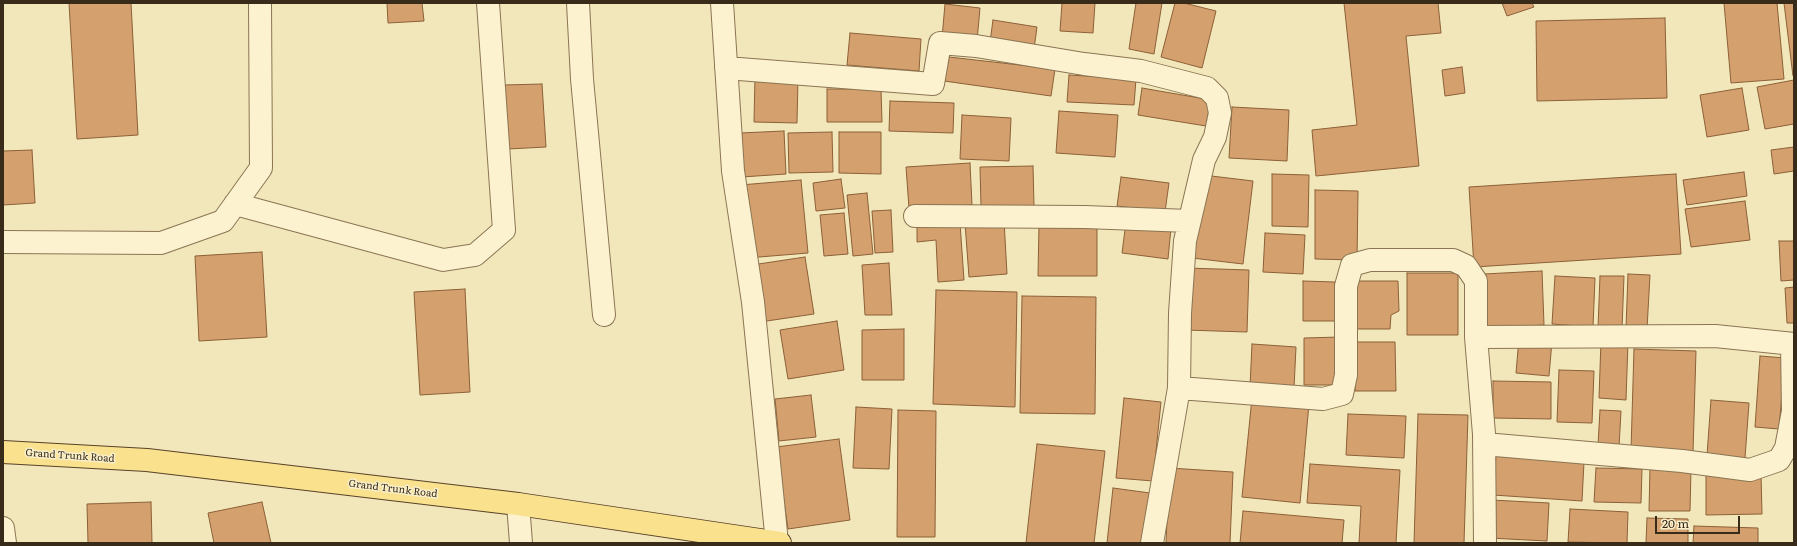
<!DOCTYPE html>
<style>
body{margin:0}
#map{position:relative;width:1797px;height:546px;overflow:hidden;background:#f2e6bb;font-family:Literata,serif}
canvas{display:block}
.frame{position:absolute;inset:0;border:4px solid #382b1a;pointer-events:none}
.scale{position:absolute;left:1655px;top:516px;width:85px;height:18px;box-sizing:border-box;border:2px solid #382b1a;border-top:0;padding-left:5px;font-size:12px;line-height:14px;white-space:nowrap;color:#382b1a;-webkit-text-stroke:3px #f9efcb;paint-order:stroke}
</style>
<div id="map">
<canvas width="1797" height="546"></canvas>
<div class="frame"></div>
<div class="scale">20 m</div>
</div>
<script>
const ctx = document.querySelector('canvas').getContext('2d');
ctx.lineJoin = 'round';
function fillPath(path, color) { ctx.fillStyle = color; ctx.fill(path, 'evenodd'); }
const shape = rows => new Path2D(rows.map(r => 'M' + r).join(''));
function strokePath(path, color, width, dash) { ctx.strokeStyle = color; ctx.lineWidth = width; ctx.lineCap = dash ? 'butt' : 'round'; ctx.setLineDash(dash || []); ctx.stroke(path); }
function drawText(font, color, halo, rows, align = 'center') {
  ctx.font = font + ' Literata,serif'; ctx.lineWidth = 3; ctx.setLineDash([]); ctx.textBaseline = 'middle'; ctx.strokeStyle = halo; ctx.fillStyle = color; for (const [text, x, y, turn = 0] of rows) {
    ctx.save(); ctx.translate(x, y); ctx.rotate((+turn || 0) * Math.PI / 180); ctx.textAlign = isNaN(turn) ? turn : align; if (halo) ctx.strokeText(text, 0, 0); ctx.fillText(text, 0, 0); ctx.restore();
  }
}
const building = shape([
 [69,3,131,3,138,135,77,139,69,3],
 [387,3,422,3,424,21,388,23,387,3],
 [1062,3,1095,3,1093,33,1060,31,1062,3],
 [1136,3,1162,3,1154,54,1129,49,1136,3],
 [1175,3,1184,3,1216,11,1202,68,1161,57,1175,3],
 [1344,3,1438,3,1441,33,1406,36,1419,166,1316,176,1312,130,1357,125,1344,3],
 [1502,3,1532,3,1534,7,1507,16,1502,3],
 [1724,3,1777,3,1784,79,1731,83,1724,3],
 [1784,3,1794,3,1794,75,1793,76,1784,3],
 [945,4,980,8,977,41,942,38,945,4],
 [1665,18,1667,98,1537,101,1536,21,1665,18],
 [993,20,1037,27,1034,49,990,42,993,20],
 [850,33,921,39,919,71,847,65,850,33],
 [949,57,1055,69,1051,96,944,81,949,57],
 [1462,67,1465,93,1445,96,1442,70,1462,67],
 [1069,75,1136,79,1134,105,1067,102,1069,75],
 [755,77,798,78,797,123,754,122,755,77],
 [1794,80,1794,124,1765,129,1757,87,1794,80],
 [542,84,546,147,508,149,504,85,542,84],
 [1142,88,1211,100,1206,126,1138,115,1142,88],
 [1742,88,1749,130,1707,137,1700,95,1742,88],
 [827,89,881,89,882,122,827,122,827,89],
 [890,101,954,103,953,133,889,131,890,101],
 [1232,107,1289,110,1287,161,1229,158,1232,107],
 [1059,111,1118,115,1115,157,1056,153,1059,111],
 [962,115,1011,118,1009,161,960,159,962,115],
 [784,131,786,174,742,177,740,133,784,131],
 [832,132,833,172,789,173,788,133,832,132],
 [839,132,881,132,881,174,839,173,839,132],
 [1794,147,1794,171,1774,174,1771,150,1794,147],
 [32,150,35,203,3,205,3,151,32,150],
 [970,163,972,205,909,208,906,167,970,163],
 [1033,166,1034,206,981,207,980,167,1033,166],
 [1744,172,1747,196,1687,205,1683,180,1744,172],
 [1272,174,1309,175,1308,227,1272,226,1272,174],
 [1676,174,1681,254,1474,267,1469,187,1676,174],
 [1203,175,1253,181,1243,264,1192,258,1203,175],
 [1121,177,1169,183,1165,212,1117,206,1121,177],
 [841,179,845,208,816,211,813,183,841,179],
 [801,180,808,253,747,258,740,185,801,180],
 [1315,190,1358,191,1357,260,1315,259,1315,190],
 [867,193,873,254,853,256,847,195,867,193],
 [1745,201,1750,240,1691,247,1685,209,1745,201],
 [891,210,893,252,875,253,872,211,891,210],
 [844,213,848,254,824,256,820,215,844,213],
 [1004,220,1007,274,969,277,965,223,1004,220],
 [1126,222,1171,228,1168,259,1122,253,1126,222],
 [960,223,964,280,938,282,936,240,917,242,917,226,960,223],
 [1039,225,1097,225,1097,276,1038,276,1039,225],
 [1265,233,1305,235,1303,274,1263,272,1265,233],
 [1779,241,1794,241,1794,280,1781,281,1779,241],
 [262,252,267,337,199,341,195,256,262,252],
 [805,257,814,314,760,322,752,265,805,257],
 [889,263,892,315,865,315,862,265,889,263],
 [1186,268,1249,270,1247,332,1185,330,1186,268],
 [1542,271,1544,325,1487,328,1484,274,1542,271],
 [1407,273,1458,273,1458,335,1407,335,1407,273],
 [1628,274,1650,275,1647,329,1626,328,1628,274],
 [1555,276,1595,278,1593,327,1552,324,1555,276],
 [1600,276,1624,276,1622,329,1598,328,1600,276],
 [1303,281,1335,282,1335,321,1303,321,1303,281],
 [1357,281,1398,281,1399,311,1391,315,1390,329,1357,329,1357,281],
 [1794,287,1794,323,1787,323,1785,288,1794,287],
 [465,289,470,392,420,395,414,292,465,289],
 [936,290,1017,292,1015,407,933,404,936,290],
 [1022,296,1096,297,1095,414,1020,413,1022,296],
 [837,321,844,370,788,379,780,330,837,321],
 [904,329,904,380,862,380,862,330,904,329],
 [1340,337,1340,385,1304,385,1304,338,1340,337],
 [1519,338,1552,341,1549,376,1516,373,1519,338],
 [1601,341,1628,342,1626,400,1599,398,1601,341],
 [1355,342,1395,342,1396,391,1355,391,1355,342],
 [1252,344,1296,347,1294,388,1250,386,1252,344],
 [1634,349,1696,351,1693,452,1631,450,1634,349],
 [1760,356,1785,358,1779,429,1755,427,1760,356],
 [1559,370,1594,371,1592,423,1557,422,1559,370],
 [1493,381,1551,382,1551,419,1493,418,1493,381],
 [811,395,816,437,779,441,775,399,811,395],
 [1124,398,1161,402,1153,481,1116,478,1124,398],
 [1252,398,1309,404,1300,503,1242,497,1252,398],
 [1711,400,1749,403,1745,458,1707,455,1711,400],
 [856,407,892,409,889,469,853,468,856,407],
 [898,410,936,411,935,537,897,537,898,410],
 [1600,410,1621,411,1619,447,1598,445,1600,410],
 [1348,414,1406,416,1404,458,1346,455,1348,414],
 [1418,414,1468,415,1464,543,1414,543,1418,414],
 [839,439,850,520,788,529,776,447,839,439],
 [1037,444,1105,451,1094,543,1026,543,1037,444],
 [1496,456,1584,462,1582,501,1493,495,1496,456],
 [1310,464,1400,470,1396,543,1359,543,1361,506,1307,503,1310,464],
 [1650,467,1691,468,1690,511,1649,511,1650,467],
 [1169,468,1233,472,1230,543,1166,543,1169,468],
 [1596,468,1642,469,1641,503,1594,502,1596,468],
 [1706,474,1761,474,1762,514,1706,515,1706,474],
 [1113,488,1150,493,1144,543,1107,543,1113,488],
 [1491,500,1549,503,1547,541,1489,538,1491,500],
 [151,502,152,543,88,543,87,504,151,502],
 [262,502,271,543,214,543,208,513,262,502],
 [1570,509,1628,512,1627,543,1568,542,1570,509],
 [1243,511,1344,520,1342,543,1240,543,1243,511],
 [1647,518,1688,519,1688,543,1646,543,1647,518],
 [1694,526,1758,528,1758,543,1693,543,1694,526]
]);
fillPath(building, '#d4a06d');
strokePath(building, '#8c6037', 1);
const minor = shape([
 [578,3,582,79,604,315],
 [722,3,733,171,753,302,777,543],
 [726,68,933,84,940,43,976,46,1084,64,1141,71,1207,88,1217,98,1220,113,1215,137,1204,160,1185,241,1180,313,1179,388,1152,543],
 [235,204,443,260,475,255,504,230,488,3],
 [915,216,1085,217,1189,221],
 [3,242,161,243,223,221,261,168,260,3],
 [1476,337,1715,336,1794,344],
 [1179,388,1323,399,1342,394,1346,375,1346,286,1352,265,1370,260,1453,260,1466,266,1476,281,1476,337,1484,434,1485,543],
 [1484,444,1682,461,1750,470,1779,460,1786,448,1793,411,1792,344],
 [518,504,521,543],
 [3,528,5,543]
]);
const major = shape([
 [3,452,147,460,518,504,780,543]
]);
strokePath(minor, '#8b7553', 24);
strokePath(major, '#584229', 24);
strokePath(minor, '#fcf2cf', 22);
strokePath(major, '#fae18e', 22);
drawText('10px', '#382b1a', '#f9efcb', [
 ["Grand Trunk Road",70,456,4],
 ["Grand Trunk Road",393,489,7]
]);
</script>
